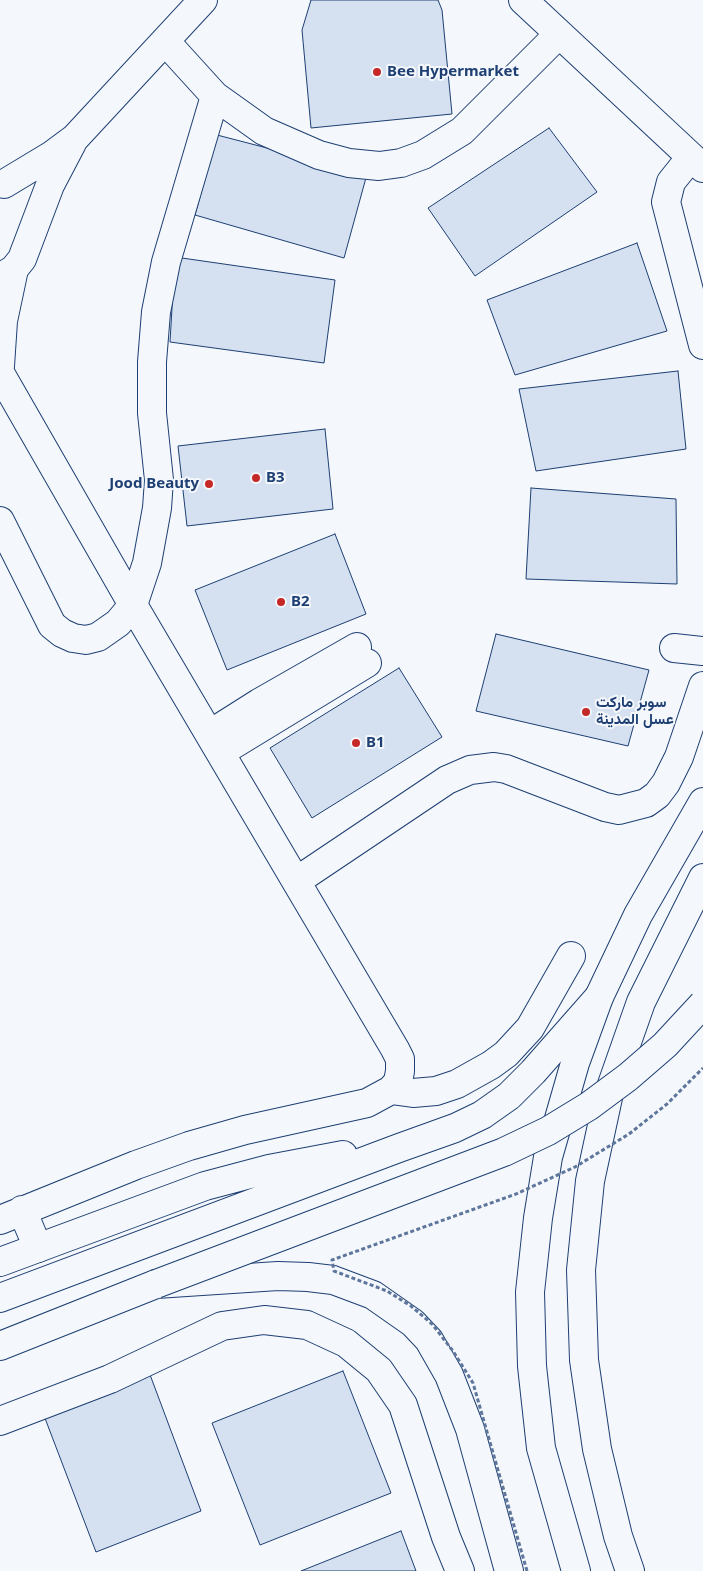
<!DOCTYPE html>
<meta charset="utf-8">
<style>
body{margin:0}
canvas{display:block;background:#f4f7fb}
</style>
<canvas width="703" height="1571"></canvas>
<script>
const ctx = document.querySelector('canvas').getContext('2d');
ctx.lineJoin = 'round';
function fillPath(path, color) { ctx.fillStyle = color; ctx.fill(path, 'evenodd'); }
const shape = rows => new Path2D(rows.map(r => 'M' + r).join(''));
function strokePath(path, color, width, dash) { ctx.strokeStyle = color; ctx.lineWidth = width; ctx.lineCap = dash ? 'butt' : 'round'; ctx.setLineDash(dash || []); ctx.stroke(path); }
function drawText(font, color, halo, rows, align = 'center') {
  ctx.font = font + ' "Noto Sans",Vazirmatn,sans-serif'; ctx.lineWidth = 4; ctx.setLineDash([]); ctx.textBaseline = 'middle'; ctx.strokeStyle = halo; ctx.fillStyle = color; for (const [text, x, y, turn = 0] of rows) {
    ctx.save(); ctx.translate(x, y); ctx.rotate((+turn || 0) * Math.PI / 180); ctx.textAlign = isNaN(turn) ? turn : align; if (halo) ctx.strokeText(text, 0, 0); ctx.fillText(text, 0, 0); ctx.restore();
  }
}
const building = shape([
 [311,0,438,0,442,10,452,114,311,128,302,30,311,0],
 [549,128,597,192,475,276,428,208,549,128],
 [217,135,367,174,344,258,195,215,217,135],
 [637,243,667,331,515,375,487,300,637,243],
 [175,257,335,280,324,363,170,342,175,257],
 [678,371,686,449,536,471,519,389,678,371],
 [325,429,333,509,187,526,178,446,325,429],
 [531,488,676,499,677,584,526,579,531,488],
 [335,534,366,614,227,670,195,590,335,534],
 [496,634,649,670,628,746,476,711,496,634],
 [399,668,442,737,312,818,270,748,399,668],
 [343,1371,391,1493,260,1545,212,1423,343,1371],
 [149,1372,201,1511,96,1552,43,1413,149,1372],
 [401,1531,416,1571,301,1571,401,1531]
]);
fillPath(building, '#d5e0f0');
strokePath(building, '#1d3f73', 1);
const minor = shape([
 [523,0,703,168],
 [165,41,215,96,264,131,319,155,349,163,379,166,401,163,423,155,462,131,559,34],
 [691,157,671,182,666,202,703,345],
 [4,184,52,155,75,138,203,0],
 [0,278,14,269,22,259,50,185,72,143],
 [0,366,3,321,14,269],
 [0,373,133,605,395,1049,400,1059,400,1071,398,1082,391,1090,367,1103,245,1130,189,1146,136,1165,0,1220],
 [0,521,52,625,62,633,73,638,86,640,98,637,118,623,133,605,147,563,157,508,159,480,152,413,152,362,156,312,166,262,215,96],
 [674,648,703,651],
 [210,734,259,703,357,647],
 [221,752,367,663],
 [298,880,447,780,470,770,494,767,506,769,605,807,619,810,646,803,657,795,666,783,679,757,703,686],
 [391,1090,413,1093,436,1091,457,1084,491,1065,506,1054,530,1028,571,956],
 [22,1210,38,1248],
 [0,1421,110,1379,222,1326,264,1320,307,1325,346,1343,379,1370,403,1405,446,1537,460,1571]
]);
const major = shape([
 [576,1571,541,1448,532,1366,530,1292,538,1218,548,1157,575,1063,599,997,638,915,703,802],
 [630,1571,618,1536,597,1449,584,1360,581,1270,590,1181,609,1093,641,1002,703,878]
]);
const highway = shape([
 [0,1262,205,1186,269,1169,343,1155],
 [0,1298,399,1148,455,1128,482,1115,509,1096,533,1072,599,997],
 [0,1346,156,1284,278,1276,308,1277,333,1280,373,1295,413,1323,429,1340,449,1375,470,1429,509,1571]
]);
strokePath(minor, '#1d3f73', 30);
strokePath(major, '#1d3f73', 30);
strokePath(highway, '#1d3f73', 30);
strokePath(minor, '#f4f7fb', 28);
strokePath(major, '#f4f7fb', 28);
strokePath(highway, '#f4f7fb', 28);
const highwayBridge = shape([
 [156,1284,504,1152,548,1131,589,1106,628,1077,665,1045,703,1004]
]);
strokePath(highwayBridge, '#1d3f73', 30, []);
strokePath(shape([
 [527,1571,473,1383,453,1351,432,1324,411,1306,387,1291,334,1271,332,1260,516,1194,575,1167,629,1134,667,1104,703,1068]
]), '#5e769c', 3, [4, 2.5]);
strokePath(highwayBridge, '#f4f7fb', 28);
for (const [x, y, r, color] of [
 [377,72,5,"#c62828"],
 [256,478,5,"#c62828"],
 [209,484,5,"#c62828"],
 [281,602,5,"#c62828"],
 [586,712,5,"#c62828"],
 [356,743,5,"#c62828"]
]) { const dot = new Path2D(); dot.arc(x, y, r, 0, 2 * Math.PI); ctx.fillStyle = color; ctx.fill(dot); strokePath(dot, '#f4f7fb', 2); }
drawText('bold 15px', '#1d3f73', '#f4f7fb', [
 ["Bee Hypermarket",387,72],
 ["B3",266,478],
 ["Jood Beauty",199,484,"right"],
 ["B2",291,602],
 ["سوبر ماركت",596,703],
 ["عسل المدينة",596,720],
 ["B1",366,743]
], 'left');
</script>
